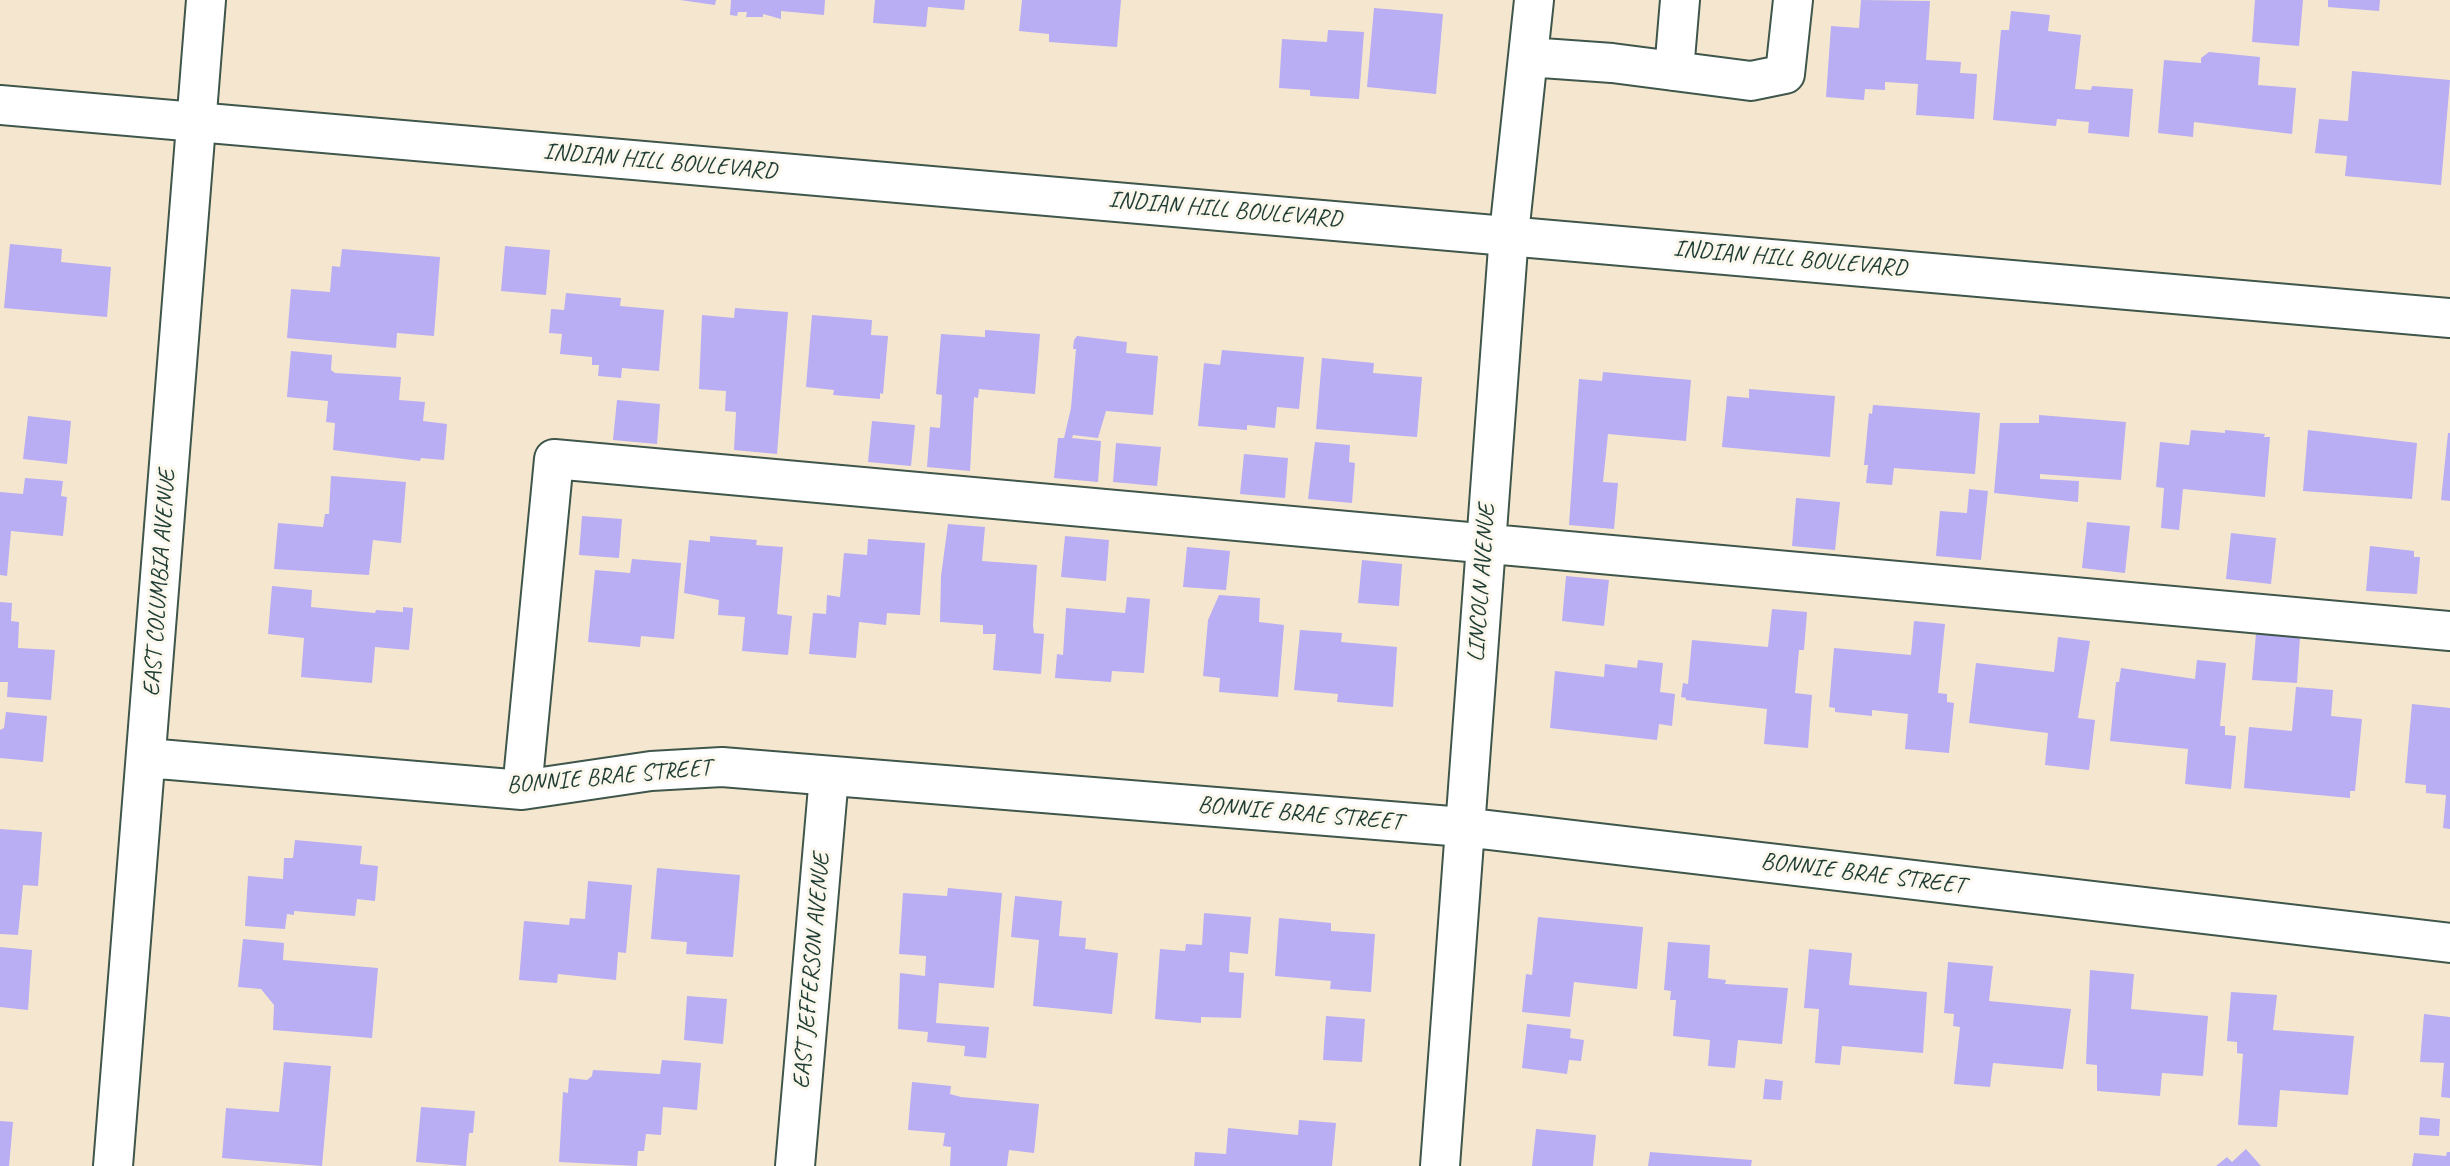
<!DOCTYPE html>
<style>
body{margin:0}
canvas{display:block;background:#f5e7cf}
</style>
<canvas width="2450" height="1166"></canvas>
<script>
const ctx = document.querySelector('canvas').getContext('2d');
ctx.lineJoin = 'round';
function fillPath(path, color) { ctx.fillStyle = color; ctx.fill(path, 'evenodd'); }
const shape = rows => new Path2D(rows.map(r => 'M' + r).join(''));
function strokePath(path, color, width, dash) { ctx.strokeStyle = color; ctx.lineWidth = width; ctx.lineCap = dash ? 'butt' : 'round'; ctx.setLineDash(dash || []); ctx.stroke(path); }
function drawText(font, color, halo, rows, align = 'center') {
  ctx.font = font + ' Caveat,sans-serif'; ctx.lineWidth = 6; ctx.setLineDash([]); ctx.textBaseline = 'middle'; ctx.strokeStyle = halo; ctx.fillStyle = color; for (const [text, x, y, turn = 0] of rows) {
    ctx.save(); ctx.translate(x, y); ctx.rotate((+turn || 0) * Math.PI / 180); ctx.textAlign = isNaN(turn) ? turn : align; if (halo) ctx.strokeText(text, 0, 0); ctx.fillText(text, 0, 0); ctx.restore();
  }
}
fillPath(shape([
 [680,0,716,0,715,5],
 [731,0,825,0,824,15,781,11,781,19,763,14,763,17,746,17,747,12,738,12,737,16,730,15],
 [875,0,965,0,964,10,928,7,926,27,873,23],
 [1022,0,1121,0,1117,47,1049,42,1049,34,1019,31],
 [1861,0,1930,1,1926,60,1961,62,1960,73,1977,74,1974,119,1916,115,1918,84,1885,82,1885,90,1865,89,1864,100,1826,97,1831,26,1859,28],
 [2255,0,2303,0,2299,46,2252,42],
 [2328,0,2380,0,2379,11,2328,7],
 [1374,8,1443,14,1436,94,1367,87],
 [2011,11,2050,15,2048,31,2081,35,2075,89,2091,90,2092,86,2133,89,2129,137,2088,133,2089,122,2057,119,2056,126,1993,120,2001,30,2009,30],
 [1328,30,1364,32,1359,99,1310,96,1310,90,1279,88,1282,39,1327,42],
 [2209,52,2260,57,2258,85,2296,88,2292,134,2194,122,2193,137,2158,133,2164,60,2201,63,2201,58],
 [2352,71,2450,80,2441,185,2345,176,2347,156,2315,153,2319,119,2348,121],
 [10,244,62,249,61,262,111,267,107,317,4,308],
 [505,246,550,250,546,295,501,291],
 [342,249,440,257,434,336,397,333,396,348,287,338,291,289,330,292,332,266,340,267],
 [566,293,621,298,620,306,664,310,659,371,622,368,621,378,598,376,599,365,592,365,592,357,560,354,562,334,549,333,551,309,564,310],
 [735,308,788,312,777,454,734,450,736,412,725,411,726,391,699,389,702,315,734,318],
 [812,315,872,320,871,335,888,336,883,394,880,393,880,399,833,395,834,390,806,387],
 [985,330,1040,334,1035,394,979,389,978,398,974,397,970,471,927,467,930,427,940,428,942,395,936,394,941,334,985,337],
 [1077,336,1127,342,1126,353,1158,356,1153,415,1106,411,1098,438,1073,435,1072,438,1101,441,1098,482,1054,478,1058,438,1064,438,1071,408,1076,349,1073,349,1074,340],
 [1222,350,1304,357,1299,409,1277,407,1275,428,1247,425,1247,430,1198,426,1204,363,1220,365],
 [291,351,332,355,331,370,335,373,401,377,399,400,425,402,423,421,447,424,444,460,421,458,420,461,333,450,335,423,326,422,328,401,287,397],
 [1322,358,1374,363,1373,373,1422,377,1417,437,1316,429],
 [1603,372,1691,380,1686,441,1608,434,1603,482,1618,483,1614,529,1569,525,1579,379,1602,381],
 [1749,389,1835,396,1830,457,1722,447,1727,396,1749,398],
 [617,400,660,404,657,444,613,440],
 [1873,405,1980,413,1975,474,1894,468,1892,485,1866,483,1868,465,1864,465,1869,413,1872,414],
 [2039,415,2126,422,2121,480,2040,474,2040,479,2079,481,2078,502,1994,493,2000,423,2039,423],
 [28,416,71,421,67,464,23,459],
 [872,421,915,425,911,466,868,462],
 [2191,430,2225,433,2225,430,2265,434,2264,437,2270,437,2265,497,2183,489,2179,530,2161,528,2164,488,2156,487,2160,442,2189,445],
 [2308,430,2417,443,2412,499,2303,491],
 [2448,433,2450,433,2450,501,2441,500],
 [1315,442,1350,445,1349,462,1355,463,1352,503,1308,499],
 [1116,443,1161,447,1157,486,1113,482],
 [1244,454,1288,458,1285,498,1240,494],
 [331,476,406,482,401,543,373,540,369,575,274,569,278,523,323,527,325,514,329,514],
 [25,478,63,481,61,496,67,497,63,536,11,531,7,576,0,575,0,492,23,494],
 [1969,489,1988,491,1981,560,1936,556,1940,511,1967,513],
 [1796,498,1840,502,1835,550,1792,546],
 [582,516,622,519,619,558,579,555],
 [2087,522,2130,526,2125,573,2082,568],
 [948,524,985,527,982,561,1037,565,1033,625,1034,633,1044,634,1041,674,993,670,996,634,983,634,983,625,940,622,941,576],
 [2231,533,2276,538,2271,584,2226,579],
 [710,536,757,540,756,545,783,547,777,614,792,616,788,655,742,651,745,617,718,615,719,600,684,593,689,540,710,542],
 [1065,536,1109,540,1106,581,1061,577],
 [868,539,925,543,920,615,887,613,886,625,859,622,856,658,809,654,813,613,826,614,827,595,840,597,844,553,867,555],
 [2370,546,2414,551,2414,557,2420,557,2417,594,2366,591],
 [1187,547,1230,551,1226,590,1183,587],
 [632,559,681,563,674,639,641,636,640,647,588,642,595,570,630,573],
 [1362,560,1402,564,1399,606,1358,603],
 [1566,576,1609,580,1604,626,1562,621],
 [272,586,312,590,311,607,375,613,376,610,403,612,403,607,413,608,409,650,375,647,372,683,301,677,304,638,268,634],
 [1219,595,1260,598,1259,622,1284,625,1278,697,1219,692,1220,678,1203,676,1208,620],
 [1127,597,1150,599,1144,673,1112,671,1111,682,1055,678,1057,654,1063,655,1066,608,1125,613],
 [0,602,12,603,11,621,19,622,18,648,55,650,51,700,7,697,8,682,0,682],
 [1772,609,1807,612,1804,650,1799,650,1795,693,1812,695,1808,748,1764,744,1767,709,1686,700,1686,698,1681,697,1683,683,1688,684,1692,640,1768,647],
 [1914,621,1945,624,1938,693,1947,694,1947,702,1954,703,1949,753,1905,749,1908,714,1872,710,1872,716,1835,712,1835,708,1829,707,1834,648,1911,655],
 [1300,630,1342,633,1341,642,1397,647,1393,707,1337,702,1338,694,1294,690],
 [2256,634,2300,637,2297,683,2252,680],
 [2058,637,2090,641,2078,718,2095,720,2089,770,2045,765,2048,733,1969,723,1976,663,2054,672],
 [1638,660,1663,663,1660,692,1675,694,1672,726,1659,724,1657,740,1550,728,1555,671,1604,677,1605,664,1637,668],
 [2197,660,2226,663,2220,726,2225,726,2225,735,2236,736,2231,789,2185,784,2188,749,2110,741,2116,682,2119,682,2121,668,2195,679],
 [2296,687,2333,690,2331,716,2362,719,2355,791,2350,791,2350,798,2244,788,2249,727,2292,731],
 [2412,704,2450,708,2450,829,2443,828,2446,795,2426,793,2426,785,2405,783],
 [6,712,47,716,43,762,0,758,0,730,4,728],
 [0,829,42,832,38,886,23,885,18,935,0,934],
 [295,840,362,846,360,864,378,866,375,901,357,899,355,916,294,911,294,915,287,914,285,929,245,926,248,876,283,879,284,858,293,858],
 [657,868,740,875,733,957,686,954,687,942,651,939],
 [588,881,632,885,626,953,618,952,616,980,558,974,557,983,519,980,524,921,569,925,570,918,585,919],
 [948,888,1002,893,994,988,939,983,936,1023,989,1027,986,1058,964,1056,965,1046,927,1042,928,1032,898,1029,900,973,925,976,926,956,899,954,903,893,947,896],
 [1015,896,1062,901,1059,936,1086,938,1085,949,1118,953,1112,1014,1033,1006,1039,940,1011,937],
 [1204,913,1251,917,1248,954,1230,952,1229,972,1244,973,1241,1018,1201,1017,1201,1023,1155,1019,1160,949,1185,951,1186,944,1202,945],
 [1538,917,1643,927,1637,989,1574,982,1570,1017,1522,1012,1526,974,1532,975],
 [1279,918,1331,923,1331,931,1375,934,1371,992,1330,989,1331,981,1275,976],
 [243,939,284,943,283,960,378,968,372,1038,273,1030,274,1005,261,989,238,987],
 [1668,942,1710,945,1708,978,1726,980,1725,984,1788,988,1782,1044,1738,1040,1735,1068,1708,1066,1710,1040,1673,1036,1676,1000,1670,1000,1671,991,1664,990],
 [0,947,32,950,28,1010,0,1007],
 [1809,949,1852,953,1849,985,1927,992,1923,1053,1842,1046,1840,1065,1815,1063,1819,1009,1804,1008],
 [1948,962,1993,966,1989,1001,2071,1009,2063,1069,1993,1063,1990,1087,1954,1084,1960,1027,1953,1026,1954,1014,1944,1013],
 [2090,970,2134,974,2131,1009,2208,1016,2203,1076,2162,1073,2160,1096,2097,1091,2097,1065,2086,1064],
 [2231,992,2277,995,2273,1030,2354,1036,2348,1095,2280,1090,2277,1127,2238,1125,2243,1054,2237,1053,2237,1042,2227,1041],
 [687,996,727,999,723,1044,684,1040],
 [2424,1014,2450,1017,2450,1098,2441,1097,2444,1063,2420,1062],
 [1326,1016,1365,1019,1362,1062,1323,1060],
 [1527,1024,1571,1029,1570,1038,1584,1040,1581,1061,1569,1060,1567,1074,1522,1068],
 [662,1060,701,1063,697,1110,663,1107,661,1135,646,1134,644,1151,638,1151,637,1166,559,1162,563,1092,568,1093,569,1078,587,1080,592,1076,593,1070,660,1074],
 [284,1062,331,1066,322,1166,222,1158,226,1108,279,1112],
 [1765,1079,1783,1081,1781,1100,1763,1099],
 [912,1082,951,1086,950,1094,961,1097,1039,1104,1034,1153,1009,1150,1007,1166,950,1166,951,1147,943,1146,945,1133,908,1130],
 [421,1107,475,1111,473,1133,469,1133,466,1166,416,1162],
 [2420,1117,2440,1119,2439,1136,2419,1135],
 [1299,1120,1336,1123,1332,1166,1194,1166,1195,1152,1226,1154,1228,1128,1298,1135],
 [0,1121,13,1122,9,1166,0,1166],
 [1536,1129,1596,1135,1593,1166,1532,1166],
 [2246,1149,2261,1166,2216,1166,2227,1157,2232,1162],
 [1650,1152,1752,1160,1751,1166,1648,1166],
 [2447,1152,2450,1152,2450,1166,2412,1166,2414,1153,2446,1156]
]), '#b9adf3');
const minor = shape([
 [1528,57,1612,63,1751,81,1785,74,1793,0],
 [1674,71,1680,0],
 [147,758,522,790,651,771,722,767,1463,827,2450,943],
 [522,790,554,459,2450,631],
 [113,1166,206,0],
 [795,1166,829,776],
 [1440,1166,1509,234,1534,0]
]);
const major = shape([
 [0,105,2450,318]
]);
strokePath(minor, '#3f564b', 42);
strokePath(major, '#3f564b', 42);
strokePath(minor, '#fff', 38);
strokePath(major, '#fff', 38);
drawText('24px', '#1f3d34', '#fbf7ec', [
 ["INDIAN HILL BOULEVARD",660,162,5],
 ["INDIAN HILL BOULEVARD",1225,210,5],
 ["INDIAN HILL BOULEVARD",1790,259,5],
 ["EAST COLUMBIA AVENUE",160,583,-86],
 ["LINCOLN AVENUE",1482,583,-86],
 ["BONNIE BRAE STREET",609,777,-5],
 ["BONNIE BRAE STREET",1300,814,5],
 ["BONNIE BRAE STREET",1863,874,7],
 ["EAST JEFFERSON AVENUE",812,971,-85]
]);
</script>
